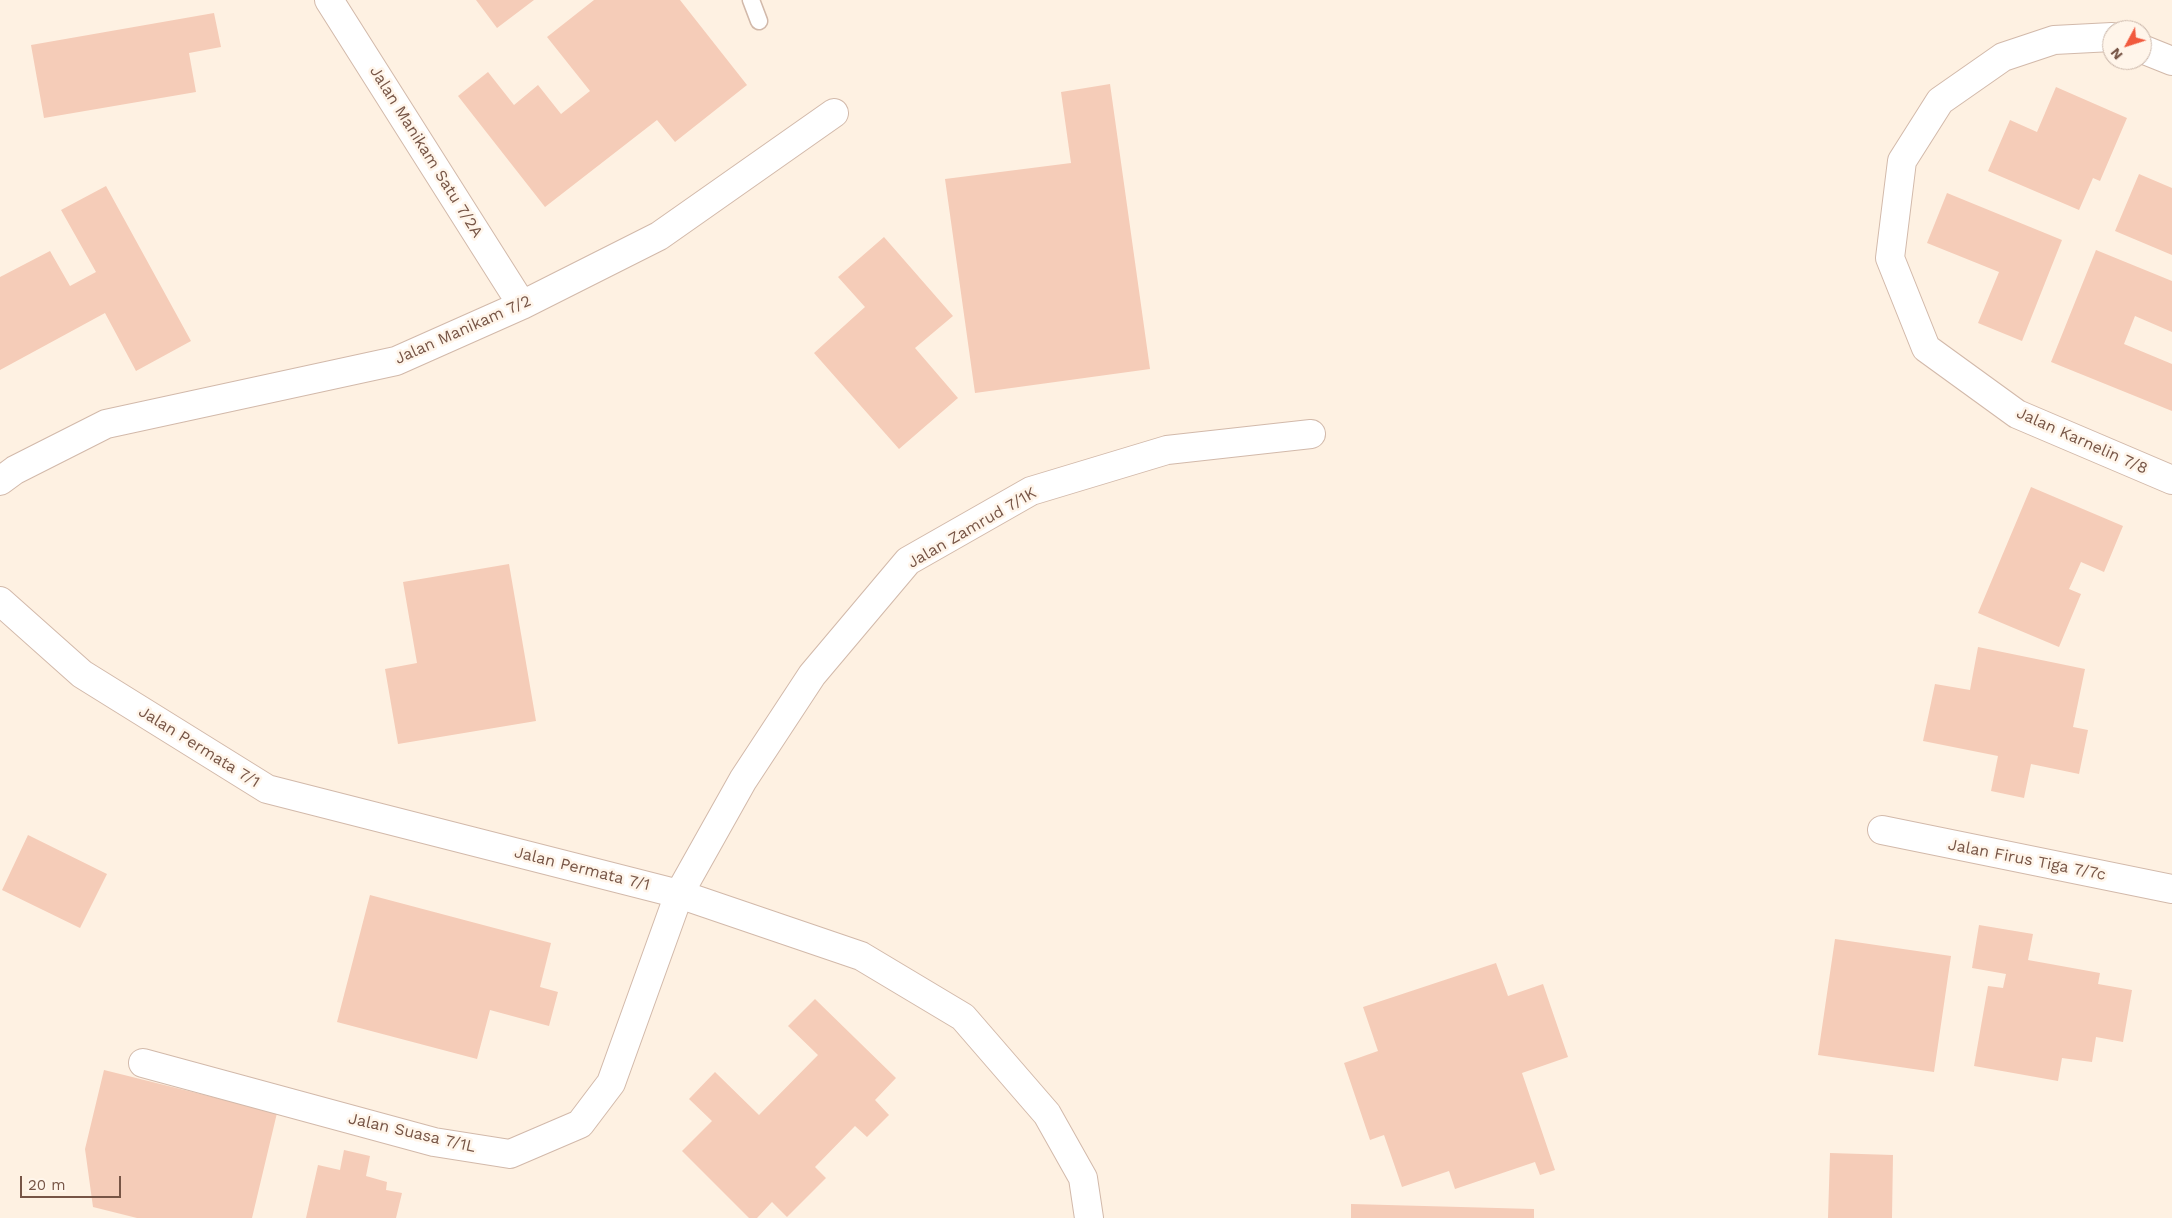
<!DOCTYPE html>
<style>
body{margin:0}
#map{position:relative;width:2172px;height:1218px;overflow:hidden;background:#fef1e2;font-family:"Work Sans",sans-serif}
canvas{display:block}
.north{position:absolute;left:2102px;top:20px;width:50px;height:50px;box-sizing:border-box;background:#fff5ea;border:1px solid #c9b5a8;border-radius:50%;rotate:230deg;font-size:14px;font-weight:700;line-height:20px;text-align:center;color:#775546}
.north::after{content:'';display:block;margin:auto;width:18px;height:22px;background:#f15a3e;clip-path:polygon(50% 0,100% 100%,50% 72%,0 100%)}
.scale{position:absolute;left:20px;top:1176px;width:101px;height:22px;box-sizing:border-box;border:2px solid #775546;border-top:0;padding-left:6px;font-size:15px;line-height:18px;white-space:nowrap;color:#775546;-webkit-text-stroke:4px #fff5ea;paint-order:stroke}
</style>
<div id="map">
<canvas width="2172" height="1218"></canvas>
<div class="north">N</div>
<div class="scale">20 m</div>
</div>
<script>
const ctx = document.querySelector('canvas').getContext('2d');
ctx.lineJoin = 'round';
function fillPath(path, color) { ctx.fillStyle = color; ctx.fill(path, 'evenodd'); }
const shape = rows => new Path2D(rows.map(r => 'M' + r).join(''));
function strokePath(path, color, width, dash) { ctx.strokeStyle = color; ctx.lineWidth = width; ctx.lineCap = dash ? 'butt' : 'round'; ctx.setLineDash(dash || []); ctx.stroke(path); }
function drawText(font, color, halo, rows, align = 'center') {
  ctx.font = font + ' "Work Sans",sans-serif'; ctx.lineWidth = 5; ctx.setLineDash([]); ctx.textBaseline = 'middle'; ctx.strokeStyle = halo; ctx.fillStyle = color; for (const [text, x, y, turn = 0] of rows) {
    ctx.save(); ctx.translate(x, y); ctx.rotate((+turn || 0) * Math.PI / 180); ctx.textAlign = isNaN(turn) ? turn : align; if (halo) ctx.strokeText(text, 0, 0); ctx.fillText(text, 0, 0); ctx.restore();
  }
}
fillPath(shape([
 [476,0,534,0,497,28],
 [594,0,680,0,747,85,675,142,657,120,545,207,458,96,488,72,514,105,538,85,561,114,590,91,547,37],
 [214,13,221,47,189,53,196,92,44,118,31,45],
 [1110,84,1150,369,975,393,945,179,1071,163,1061,92],
 [2056,87,2127,118,2100,181,2093,178,2079,210,1988,171,2010,120,2037,132],
 [2139,174,2172,188,2172,255,2115,231],
 [106,186,191,341,136,371,105,313,0,370,0,277,50,251,70,286,96,272,61,210],
 [1947,193,2062,240,2022,341,1978,323,1999,272,1927,243],
 [884,237,953,316,915,348,958,398,899,449,814,353,865,307,838,277],
 [2096,250,2172,281,2172,332,2135,316,2124,344,2172,364,2172,411,2051,362],
 [2031,487,2123,526,2104,572,2081,562,2069,589,2081,594,2059,647,1978,613],
 [509,564,536,721,398,744,385,669,417,663,403,582],
 [1978,647,2085,669,2073,727,2088,730,2079,774,2031,764,2024,798,1991,791,1998,756,1923,741,1935,684,1970,690],
 [28,835,107,874,80,928,2,890],
 [370,895,551,943,540,987,558,992,549,1026,490,1010,477,1059,337,1022],
 [1979,925,2033,934,2028,960,2100,973,2098,984,2132,990,2123,1042,2096,1037,2092,1062,2062,1058,2058,1081,1974,1066,1988,986,2003,988,2006,974,1972,968],
 [1835,939,1951,956,1934,1072,1818,1055],
 [1496,963,1508,996,1543,984,1568,1057,1522,1073,1555,1170,1540,1175,1535,1162,1455,1189,1449,1171,1402,1187,1384,1135,1370,1140,1344,1063,1378,1051,1363,1007],
 [815,999,896,1078,875,1100,889,1115,867,1137,855,1126,815,1167,826,1178,787,1217,772,1202,757,1218,749,1218,682,1151,712,1121,689,1099,715,1072,759,1115,818,1055,788,1026],
 [104,1070,277,1113,252,1218,137,1218,93,1207,85,1149],
 [344,1150,370,1156,366,1176,387,1182,386,1190,402,1193,396,1218,306,1218,318,1165,340,1170],
 [1830,1153,1893,1155,1892,1218,1828,1218],
 [1351,1204,1534,1209,1534,1218,1351,1218]
]), '#f5ccb8');
const lane = shape([
 [751,0,759,21]
]);
const street = shape([
 [329,0,522,305],
 [2112,37,2054,40,2003,57,1940,101,1902,161,1890,258,1926,348,2017,414,2172,480],
 [2142,49,2172,61],
 [0,481,15,470,106,424,396,361,522,305,659,236,834,113],
 [0,601,82,674,267,789,679,894,861,956,963,1017,1047,1114,1083,1178,1089,1218],
 [1882,830,2172,889],
 [143,1063,434,1142,510,1154,580,1124,611,1083,679,894,743,780,812,675,908,561,1031,491,1167,450,1311,434]
]);
strokePath(lane, '#d2b9aa', 19);
strokePath(street, '#d2b9aa', 30);
strokePath(lane, '#fff', 16);
strokePath(street, '#fff', 28);
drawText('16px', '#775546', '#fff5ea', [
 ["Jalan Manikam Satu 7/2A",426,152,58],
 ["Jalan Manikam 7/2",463,330,-24],
 ["Jalan Karnelin 7/8",2082,441,24],
 ["Jalan Zamrud 7/1K",972,528,-30],
 ["Jalan Permata 7/1",199,747,32],
 ["Jalan Firus Tiga 7/7c",2027,860,11],
 ["Jalan Permata 7/1",582,869,14],
 ["Jalan Suasa 7/1L",412,1133,13]
]);
</script>
